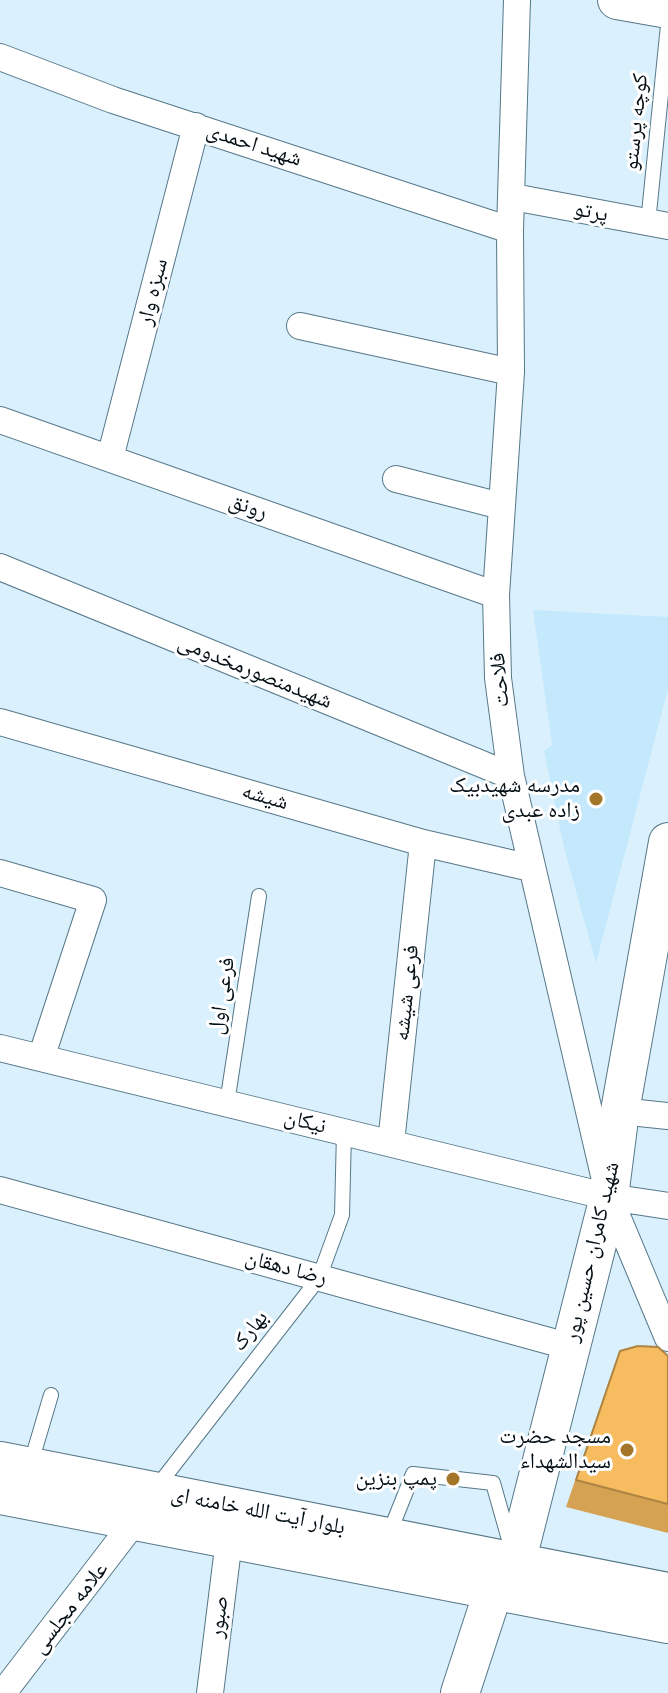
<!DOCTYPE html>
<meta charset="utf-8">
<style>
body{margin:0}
canvas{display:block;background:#daf0fc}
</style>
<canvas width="668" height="1693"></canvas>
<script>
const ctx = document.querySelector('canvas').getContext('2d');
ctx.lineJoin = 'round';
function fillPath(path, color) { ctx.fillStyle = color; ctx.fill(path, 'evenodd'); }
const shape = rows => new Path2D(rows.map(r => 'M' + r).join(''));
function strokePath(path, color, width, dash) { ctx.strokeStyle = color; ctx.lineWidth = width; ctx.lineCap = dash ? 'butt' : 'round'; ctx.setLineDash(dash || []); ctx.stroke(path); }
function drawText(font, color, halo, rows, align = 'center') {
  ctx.font = font + ' "Fira Sans Condensed","Noto Naskh Arabic",sans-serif'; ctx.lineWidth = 6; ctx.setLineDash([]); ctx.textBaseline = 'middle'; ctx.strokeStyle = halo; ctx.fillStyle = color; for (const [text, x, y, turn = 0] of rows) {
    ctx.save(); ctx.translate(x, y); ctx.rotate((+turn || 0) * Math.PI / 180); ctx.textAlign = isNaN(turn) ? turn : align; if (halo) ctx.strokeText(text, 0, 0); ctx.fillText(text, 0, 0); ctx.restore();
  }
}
fillPath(shape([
 [533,610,668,617,668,689,596,963,564,848,544,751,552,745]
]), '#c4e9fc');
const lane = shape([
 [648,223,668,25],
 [227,1103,259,896],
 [30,1466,51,1395],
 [156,1488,319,1278,342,1215,344,1132],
 [389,1534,413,1474,493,1483,510,1543]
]);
const street = shape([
 [517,0,510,230,511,372,496,595,498,678,511,776,609,1197,668,1338],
 [0,57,113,100,510,230],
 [513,197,668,226],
 [300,326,511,372],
 [0,420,496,595],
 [110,458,196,126],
 [396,479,501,506],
 [0,567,511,776],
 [0,722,423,843,531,868],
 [0,873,93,900,41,1058],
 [0,1048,609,1197,668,1206],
 [620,1111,668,1116],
 [391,1143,423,843],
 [0,1190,571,1347],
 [3,1693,144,1509],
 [210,1693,229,1540]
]);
const secondary = shape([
 [617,0,668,9],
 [0,1461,668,1592],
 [0,1495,668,1624],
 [460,1693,493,1592,516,1563,609,1197,620,1111,668,842]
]);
strokePath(lane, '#557889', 16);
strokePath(street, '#557889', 28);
strokePath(secondary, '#557889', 40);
strokePath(lane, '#fff', 14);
strokePath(street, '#fff', 26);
strokePath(secondary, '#fff', 38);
fillPath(shape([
 [668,1356,668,1533,566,1507,610,1378]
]), '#d4a252');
const building = shape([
 [638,1346,658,1347,668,1356,668,1504,576,1480,620,1351,638,1346]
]);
fillPath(building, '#f7bc5f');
strokePath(building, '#ad8442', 2);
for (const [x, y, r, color] of [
 [596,799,8,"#a47629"],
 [627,1450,8,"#a47629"],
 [453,1479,8,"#a47629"]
]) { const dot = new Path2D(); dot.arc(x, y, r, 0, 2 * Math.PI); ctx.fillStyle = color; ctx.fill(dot); strokePath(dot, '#fff', 3); }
drawText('22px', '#030f15', '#fff', [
 ["کوچه پرستو",636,122,-84],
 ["شهید احمدی",254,145,18],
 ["پرتو",591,212,11],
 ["سبزه وار",153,292,-76],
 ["رونق",248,507,19],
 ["شهیدمنصورمخدومی",255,672,22],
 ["فلاحت",500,680,-95],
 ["شیشه",265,797,16],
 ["فرعی شیشه",407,993,-84],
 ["فرعی اول",222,996,-81],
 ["نیکان",305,1122,14],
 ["شهید کامران حسین پور",592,1252,-77],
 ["رضا دهقان",286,1268,15],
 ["بهارک",250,1331,-52],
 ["بلوار آیت الله خامنه ای",258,1511,11],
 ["علامه مجلسی",70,1608,-52],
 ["صبور",219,1617,-83]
]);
drawText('22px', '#030f15', '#fff', [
 ["مدرسه شهیدبیک",580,786],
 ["زاده عبدی",580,811],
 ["مسجد حضرت",611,1437],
 ["سیدالشهداء",611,1462],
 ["پمپ بنزین",437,1479]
], 'right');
</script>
